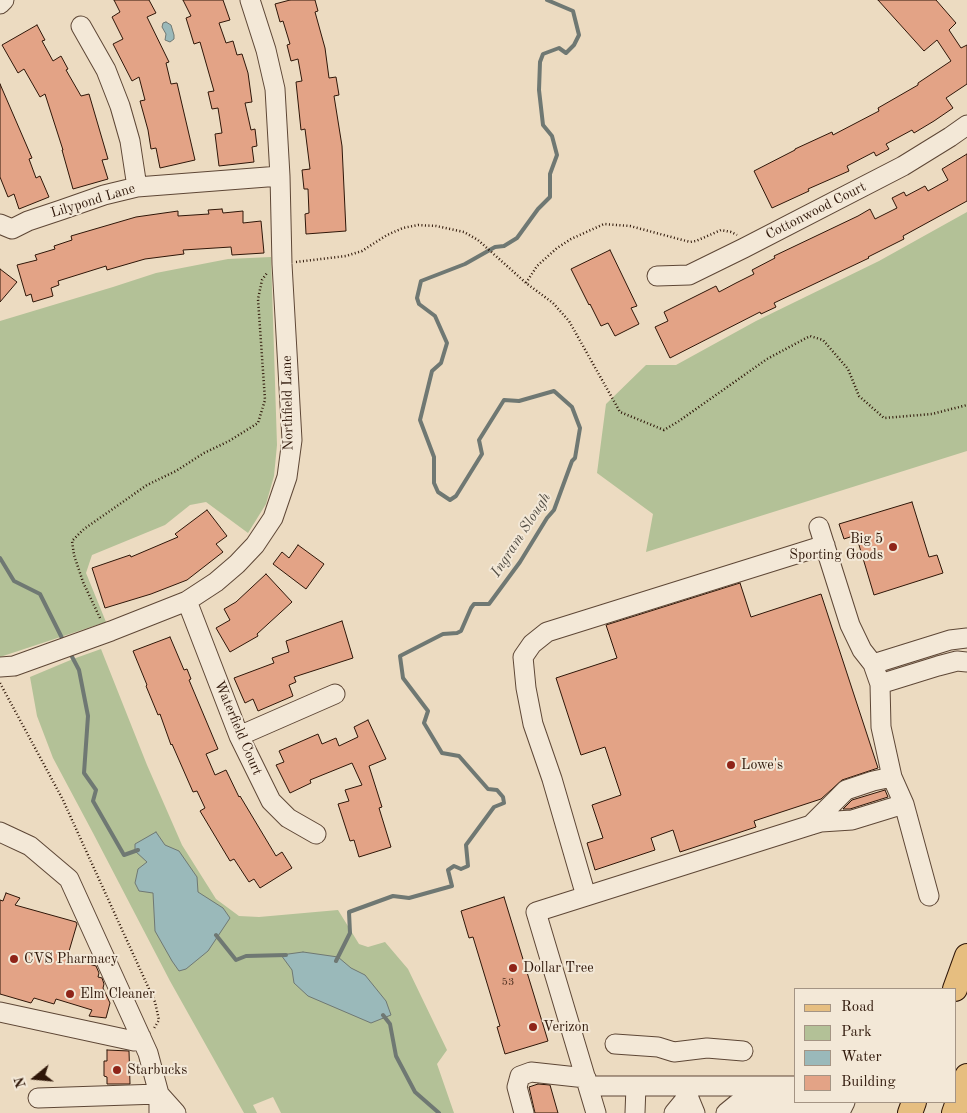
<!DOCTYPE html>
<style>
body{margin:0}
#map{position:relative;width:967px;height:1113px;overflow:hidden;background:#ecdbc1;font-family:"Old Standard TT",serif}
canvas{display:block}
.legend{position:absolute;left:794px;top:988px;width:162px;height:115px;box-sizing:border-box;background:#f3e8d7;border:1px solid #a49484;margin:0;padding:6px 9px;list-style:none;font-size:15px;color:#2e1608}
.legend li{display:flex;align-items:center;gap:10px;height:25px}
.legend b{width:25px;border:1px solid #a49484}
.north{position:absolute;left:10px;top:1053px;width:50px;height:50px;-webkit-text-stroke:4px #f3e8d7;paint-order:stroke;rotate:253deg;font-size:14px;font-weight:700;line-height:20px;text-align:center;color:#2e1608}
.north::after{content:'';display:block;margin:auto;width:18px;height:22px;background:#2e1608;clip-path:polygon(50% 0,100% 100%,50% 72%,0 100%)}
</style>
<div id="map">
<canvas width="967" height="1113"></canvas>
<ul class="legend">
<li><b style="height:6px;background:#e6be80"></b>Road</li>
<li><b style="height:14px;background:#b3c197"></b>Park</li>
<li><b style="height:14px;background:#9ab9ba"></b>Water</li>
<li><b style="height:14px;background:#e3a386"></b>Building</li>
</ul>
<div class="north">N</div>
</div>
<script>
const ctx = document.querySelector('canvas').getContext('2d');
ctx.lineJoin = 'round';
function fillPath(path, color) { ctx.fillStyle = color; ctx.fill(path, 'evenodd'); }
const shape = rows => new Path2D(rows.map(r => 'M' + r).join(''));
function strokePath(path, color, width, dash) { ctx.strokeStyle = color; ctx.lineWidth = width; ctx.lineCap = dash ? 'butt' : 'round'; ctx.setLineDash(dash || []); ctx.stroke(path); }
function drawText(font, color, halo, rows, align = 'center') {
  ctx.font = font + ' "Old Standard TT",serif'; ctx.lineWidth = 4; ctx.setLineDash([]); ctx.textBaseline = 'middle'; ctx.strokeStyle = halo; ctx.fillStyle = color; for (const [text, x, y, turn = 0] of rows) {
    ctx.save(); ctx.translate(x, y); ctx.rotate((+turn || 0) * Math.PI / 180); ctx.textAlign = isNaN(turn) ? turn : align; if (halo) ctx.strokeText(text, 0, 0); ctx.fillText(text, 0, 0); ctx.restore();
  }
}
fillPath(shape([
 [967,212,967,451,646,552,653,514,597,473,606,404,646,365,676,365,756,321,879,261],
 [271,257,277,445,274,476,266,504,248,533,206,502,190,505,165,525,92,555,86,573,106,622,0,657,0,321,113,287,156,273,228,259],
 [101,649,147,765,182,845,216,899,239,916,259,917,338,910,359,944,368,947,385,942,408,969,447,1050,437,1064,454,1113,281,1113,273,1097,253,1105,257,1113,244,1113,170,981,93,833,53,758,37,716,30,677,73,659]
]), '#b3c197');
const water = shape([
 [166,22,171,25,174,35,174,39,170,42,165,40,166,34,162,27,163,23,166,22],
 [156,832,165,845,179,851,197,877,198,892,223,908,230,918,208,951,186,969,179,971,172,961,155,931,153,893,139,891,135,883,138,869,147,862,135,851,135,844,156,832],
 [303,952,338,957,351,968,365,975,386,1001,391,1015,371,1023,308,996,294,983,292,970,281,955,303,952]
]);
fillPath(water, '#9ab9ba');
strokePath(water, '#6f7873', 1);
strokePath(shape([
 [0,558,14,581,40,594,64,642],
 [69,651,79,670,88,716,84,773,96,790,93,801,124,855,138,850],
 [216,935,236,960,246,956,286,955],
 [336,961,350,933,349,912,393,896,409,898,452,886,448,870,454,866,461,869,468,866,466,845,494,807,504,803,503,797,497,790,488,789,459,756,442,753,424,723,428,711,403,678,400,656,443,634,457,633,461,631,471,608,474,604,489,604,520,562,547,518,554,510,572,461,575,458,580,428,572,407,554,391,519,401,504,400,479,440,482,454,456,496,450,500,438,492,434,483,434,457,420,420,432,371,441,363,447,343,435,316,419,304,417,298,421,281,465,264,495,247,504,246,517,238,538,209,550,197,550,174,557,155,552,136,543,125,539,90,540,62,543,54,559,48,566,53,574,45,579,35,573,11,547,0],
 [383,1015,390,1024,396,1056,415,1092,439,1113]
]), '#6f7873', 4);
const building = shape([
 [114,0,149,0,156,13,147,17,169,62,166,63,171,84,177,83,195,160,160,168,156,148,151,149,148,130,140,101,145,100,139,77,132,81,113,44,123,39,112,17,120,12,114,0],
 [183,0,223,0,230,20,219,23,226,43,233,41,237,55,242,54,248,73,252,102,245,103,251,130,255,129,257,146,252,147,254,162,219,166,215,134,222,133,218,108,212,109,208,92,214,91,200,42,194,44,186,18,191,16,183,0],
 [290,0,315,0,318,11,315,12,325,48,329,78,336,77,339,95,334,96,342,146,346,231,306,234,305,214,309,213,308,189,304,189,302,170,310,169,305,129,301,130,296,82,302,81,298,59,291,61,287,45,290,44,283,21,280,22,275,4,290,0],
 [878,0,936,0,956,23,949,30,961,48,967,45,967,84,946,98,953,108,934,121,914,133,912,130,886,144,889,149,876,156,874,152,847,166,849,171,808,189,809,191,772,208,754,171,795,150,795,149,832,132,833,135,879,111,878,108,918,85,918,83,951,61,937,40,924,51,878,0],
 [37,25,45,40,42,41,53,61,61,56,68,69,66,70,81,96,89,94,108,159,102,160,108,179,73,189,62,150,63,150,45,94,40,97,24,69,18,73,2,45,37,25],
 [0,84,32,158,29,159,36,178,40,176,49,197,19,209,14,194,8,197,0,177,0,84],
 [967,154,967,201,903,236,904,239,868,257,869,258,774,303,776,307,761,314,760,312,670,358,655,327,668,321,664,312,716,286,719,292,736,283,754,274,752,270,775,258,774,256,858,216,870,209,875,219,897,208,892,198,904,192,906,196,925,186,928,191,948,180,942,169,967,154],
 [222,209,223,213,243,211,243,223,261,221,264,253,232,255,231,247,183,250,184,254,145,259,107,270,106,266,58,281,59,285,51,288,53,296,33,302,31,294,26,296,17,265,37,260,35,255,55,249,54,246,72,240,71,236,136,217,178,211,178,216,209,214,208,210,222,209],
 [610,250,637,306,631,308,639,324,615,336,608,323,601,326,590,304,589,305,571,269,610,250],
 [0,269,17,282,0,302,0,269],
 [912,502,929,557,937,555,943,573,874,595,856,535,844,539,839,524,912,502],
 [207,510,227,536,216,544,223,552,187,580,151,594,105,608,92,568,130,555,131,557,178,537,175,534,207,510],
 [298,545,324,564,306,589,273,564,282,552,289,558,298,545],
 [266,574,292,602,257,634,258,636,230,652,216,628,230,620,224,609,236,602,266,574],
 [740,583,751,617,821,594,878,768,842,780,821,799,754,821,756,827,680,852,673,830,651,838,655,850,595,870,587,843,603,838,592,805,621,795,605,747,581,755,556,678,617,658,606,625,740,583],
 [342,621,353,658,294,677,296,682,289,685,293,696,258,711,253,699,245,703,234,678,274,663,272,658,289,652,286,641,342,621],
 [170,637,184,670,187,669,191,679,189,680,218,749,206,754,215,775,226,770,239,797,240,796,276,856,282,852,292,868,260,888,254,879,249,882,234,859,230,861,200,811,205,808,197,791,193,792,172,744,171,745,160,714,158,715,146,686,147,685,133,651,170,637],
 [368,720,386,759,369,766,382,807,379,808,391,847,359,857,354,840,350,841,338,804,349,801,345,790,362,785,352,763,310,780,311,783,290,793,276,765,284,762,279,751,318,734,322,744,336,738,339,746,358,737,354,727,368,720],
 [885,790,888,797,850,809,843,809,852,800,885,790],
 [6,893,20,898,15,905,76,922,77,924,67,958,96,966,99,973,98,977,102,978,104,984,103,988,110,1003,106,1018,89,1016,92,1010,56,999,54,1004,34,998,31,1003,0,994,0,900,3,901,6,893],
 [504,897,548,1041,505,1054,497,1027,500,1026,473,937,469,938,461,911,504,897],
 [107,1050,129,1051,130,1084,107,1084,107,1077,104,1076,104,1061,107,1061,107,1050],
 [538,1084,550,1085,558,1113,535,1113,529,1087,538,1084]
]);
fillPath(building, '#e3a386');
strokePath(building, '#2e1608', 1);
const minor = shape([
 [0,4,4,0],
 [81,26,106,70,120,106,130,141,137,187],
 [0,224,12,229,28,221,61,210,104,195,137,187,280,176],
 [657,276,689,275,744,248,903,166,950,137,967,125],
 [819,527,850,625,862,650,873,664,880,684,881,727,892,777,904,804,929,896],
 [187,601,239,736,271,801,288,818,316,834],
 [873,664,950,640,967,638],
 [0,667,14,666,111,631,187,601,216,582,237,564,255,545,273,518,287,477,292,440,282,264,280,176,275,89,266,50,250,0],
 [880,684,938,666,957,661,967,662],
 [239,736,335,694],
 [811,825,846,790,873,781,892,777],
 [0,832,30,846,69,879,148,1053,159,1094,159,1113],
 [586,896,552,779,533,724,526,688,523,657,532,644,547,632,825,545],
 [0,1012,134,1041,141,1037],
 [615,1044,658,1047,674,1052,707,1048,743,1051],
 [589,1086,796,1086],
 [159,1094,176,1113],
 [38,1098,159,1094],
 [524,1113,517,1087,520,1076,531,1072,586,1078],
 [596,1113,536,912,811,825,821,822,852,820,904,804],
 [635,1113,636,1086],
 [674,1113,688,1096,695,1113],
 [726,1113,737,1104,823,1104,842,1108,845,1102]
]);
const major = shape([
 [955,989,967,956],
 [910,1113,914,1102],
 [954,1113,967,1076]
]);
strokePath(minor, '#5e4736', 21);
strokePath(major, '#2e1608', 26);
strokePath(shape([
 [296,262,346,256,362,251,387,235,403,228,418,225,436,226,464,232,478,240,526,283,553,303,569,321,620,412,664,430,679,421,767,359,810,336,823,340,848,369,859,396,884,418,932,414,967,405],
 [526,283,537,266,557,248,571,239,604,224,630,226,690,242,696,241,721,230,731,232,737,235],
 [100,618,83,582,74,555,72,541,84,529,147,485,176,471,204,453,229,441,258,423,265,400,258,299,262,280,267,273],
 [0,683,62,798,155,1002,159,1020,153,1030]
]), '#2e1608', 2.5, [1, 2.5]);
strokePath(minor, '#f3e8d7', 19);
strokePath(major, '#e6be80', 24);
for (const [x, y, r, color] of [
 [893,547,5,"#8f2418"],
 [731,765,5,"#8f2418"],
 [14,959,5,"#8f2418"],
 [513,968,5,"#8f2418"],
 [70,994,5,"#8f2418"],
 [533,1027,5,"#8f2418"],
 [117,1070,5,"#8f2418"]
]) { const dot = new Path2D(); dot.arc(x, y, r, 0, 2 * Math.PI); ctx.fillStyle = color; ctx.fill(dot); strokePath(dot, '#f3e8d7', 2); }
drawText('11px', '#5b3928', null, [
 ["53",508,982]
]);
drawText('14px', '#2e1608', '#f3e8d7', [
 ["Lilypond Lane",93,201,-17],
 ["Cottonwood Court",816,211,-27],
 ["Northfield Lane",288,403,-91],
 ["Waterfield Court",238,728,67]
]);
drawText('14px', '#2e1608', '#f3e8d7', [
 ["Big 5",883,539,"right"],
 ["Sporting Goods",883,555,"right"],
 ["Lowe's",741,765],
 ["CVS Pharmacy",24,959],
 ["Dollar Tree",523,968],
 ["Elm Cleaner",80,994],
 ["Verizon",543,1027],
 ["Starbucks",127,1070]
], 'left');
drawText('italic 15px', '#544f46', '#f3e8d7', [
 ["Ingram Slough",521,535,-57]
]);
</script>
